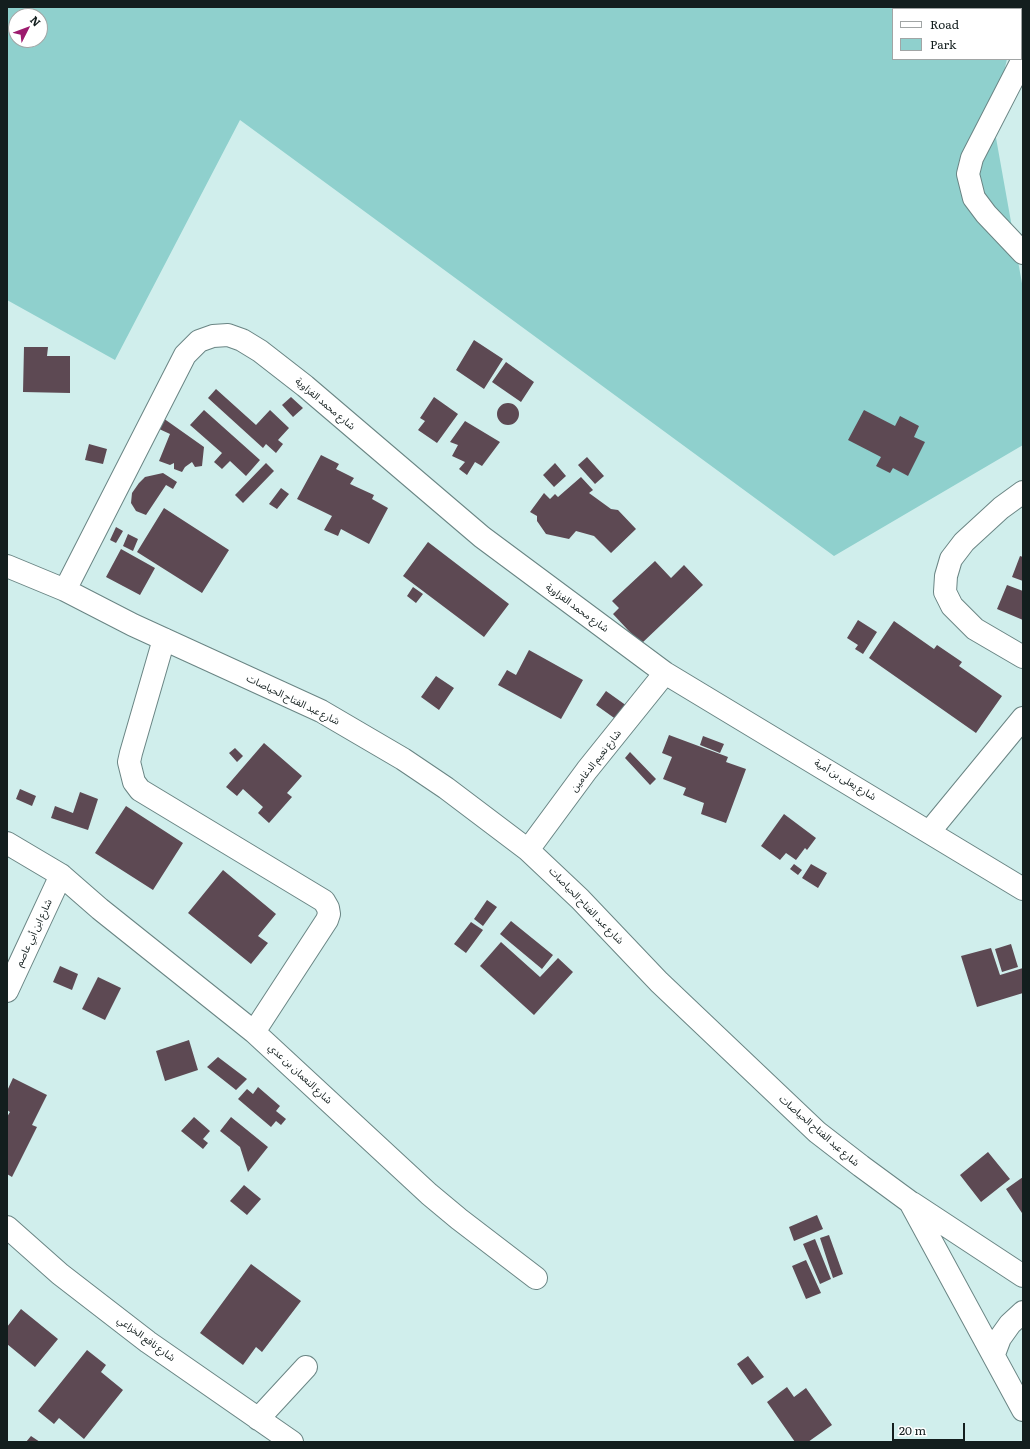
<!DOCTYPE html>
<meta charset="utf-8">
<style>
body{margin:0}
#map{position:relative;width:1030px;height:1449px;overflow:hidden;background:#d0eeec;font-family:Literata,serif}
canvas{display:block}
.frame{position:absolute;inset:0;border:8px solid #131e1e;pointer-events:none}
.legend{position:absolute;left:892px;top:8px;width:130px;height:52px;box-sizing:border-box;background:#fff;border:1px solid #a1a5a5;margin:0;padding:5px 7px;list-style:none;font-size:12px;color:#131e1e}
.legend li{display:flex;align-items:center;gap:8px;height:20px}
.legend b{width:20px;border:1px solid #a1a5a5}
.north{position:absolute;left:8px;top:8px;width:40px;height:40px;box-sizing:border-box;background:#fff;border:1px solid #a1a5a5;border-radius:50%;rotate:48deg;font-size:11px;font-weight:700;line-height:16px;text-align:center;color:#131e1e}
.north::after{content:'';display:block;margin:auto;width:14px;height:18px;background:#9d1b6e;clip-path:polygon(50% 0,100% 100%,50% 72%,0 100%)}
.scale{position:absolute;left:892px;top:1423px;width:73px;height:18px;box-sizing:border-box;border:2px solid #131e1e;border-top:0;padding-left:5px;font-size:12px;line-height:14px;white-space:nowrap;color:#131e1e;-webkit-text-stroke:3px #fff;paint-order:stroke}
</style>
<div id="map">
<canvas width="1030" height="1449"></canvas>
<div class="frame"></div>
<ul class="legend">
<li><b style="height:5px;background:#fff"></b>Road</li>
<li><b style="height:11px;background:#8fd0cd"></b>Park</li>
</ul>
<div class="north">N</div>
<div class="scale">20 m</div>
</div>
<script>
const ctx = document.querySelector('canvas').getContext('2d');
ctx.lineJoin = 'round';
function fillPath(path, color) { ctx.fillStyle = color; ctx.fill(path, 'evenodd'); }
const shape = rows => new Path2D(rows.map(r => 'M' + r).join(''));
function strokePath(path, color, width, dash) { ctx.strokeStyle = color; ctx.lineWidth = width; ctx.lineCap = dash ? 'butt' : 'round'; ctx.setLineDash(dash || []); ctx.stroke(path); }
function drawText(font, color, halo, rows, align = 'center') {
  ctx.font = font + ' Literata,"Noto Sans Arabic",serif'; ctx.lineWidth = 4; ctx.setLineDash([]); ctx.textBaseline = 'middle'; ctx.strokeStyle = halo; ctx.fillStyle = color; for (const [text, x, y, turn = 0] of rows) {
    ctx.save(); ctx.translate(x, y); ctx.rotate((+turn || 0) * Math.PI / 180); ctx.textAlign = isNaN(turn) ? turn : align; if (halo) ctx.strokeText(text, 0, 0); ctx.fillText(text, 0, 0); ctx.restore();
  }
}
fillPath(shape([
 [7,7,1018,7,1017,9,893,9,893,59,1007,59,993,121,1023,289,1023,445,834,556,240,120,115,360,7,300],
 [16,16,40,16,40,40,16,40]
]), '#8fd0cd');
fillPath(shape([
 [474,340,503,359,484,389,456,370],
 [24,347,48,347,47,356,70,356,70,393,23,392],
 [506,362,534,382,521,402,492,382],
 [216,389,256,425,270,410,289,428,278,440,283,444,276,453,266,444,263,448,208,398],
 [291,397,303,408,293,417,282,405],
 [434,397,458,414,437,443,418,430,425,421,420,418],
 '497 414a11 11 0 1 1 22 0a11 11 0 1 1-22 0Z',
 [204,410,260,460,246,476,230,461,222,469,214,462,222,453,190,425],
 [864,410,895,426,900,416,919,426,914,437,925,442,908,476,893,468,890,473,876,466,881,457,848,440],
 [163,418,204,447,202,466,195,467,192,462,185,467,182,472,174,469,174,463,170,465,159,461,170,434,157,428],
 [465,421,500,442,482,466,475,462,467,475,459,469,465,462,452,456,458,445,450,442],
 [89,444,107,449,103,464,85,460],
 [321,455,339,464,336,469,354,478,350,484,374,495,372,499,388,508,369,544,341,529,338,536,324,530,332,516,297,499],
 [587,457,604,476,595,484,578,465],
 [266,463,274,471,243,503,235,495],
 [555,463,566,476,554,487,543,475],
 [163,473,177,482,173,489,166,485,146,515,136,511,131,503,132,493,139,483,145,477],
 [581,477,593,490,589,493,611,509,618,510,636,529,611,553,594,536,576,531,569,539,546,534,537,521,537,516,530,512,544,493,550,499,555,494,558,497],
 [281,488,289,494,277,509,269,504],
 [164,508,229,550,202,593,137,552],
 [116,527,123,531,116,543,110,540],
 [128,534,138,539,133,551,123,546],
 [428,542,509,604,484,637,403,576],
 [121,549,155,568,140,595,106,577],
 [1020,556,1023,557,1023,581,1012,577],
 [655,561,671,578,684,565,703,585,641,644,613,614,619,608,612,601],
 [1007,585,1023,591,1023,620,997,609],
 [413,587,423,594,416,603,407,596],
 [858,620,877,632,863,654,855,649,858,645,847,638],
 [894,621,934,649,937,645,962,662,959,666,1002,696,976,733,869,658],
 [529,650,583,680,561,719,498,685,507,670,516,675],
 [436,676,454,688,439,710,421,697],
 [606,691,627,706,617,720,596,705],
 [669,735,728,757,726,762,746,769,726,823,701,814,704,803,683,795,686,788,663,779,672,757,662,753],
 [703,736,724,744,720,753,700,745],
 [264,743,302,776,287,793,292,797,269,823,258,813,263,807,243,789,237,796,226,787],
 [235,748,243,756,237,762,229,753],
 [630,752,656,779,650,785,625,758],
 [20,789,36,796,32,806,16,799],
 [80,792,98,799,88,830,51,818,55,806,73,813],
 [126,806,183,843,153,890,95,853],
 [784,814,816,838,807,850,805,848,796,860,786,853,780,860,761,846],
 [794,864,802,870,798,875,790,869],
 [811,864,827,873,818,888,802,878],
 [223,870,276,914,258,936,268,943,251,964,188,913],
 [487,900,497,907,483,926,474,919],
 [511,921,553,955,542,969,500,934],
 [471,922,483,930,466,953,454,944],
 [501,942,540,977,558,958,573,972,534,1015,480,966],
 [1011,944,1018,967,1002,972,995,949],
 [991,948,1000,975,1023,968,1023,993,977,1007,961,956],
 [60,966,78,974,72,990,53,982],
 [98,977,121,988,105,1020,82,1009],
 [189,1040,198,1070,165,1081,156,1051],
 [218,1057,247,1079,236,1090,207,1067],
 [13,1078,47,1095,32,1125,37,1127,12,1177,7,1174,7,1117,10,1112,7,1110,7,1091],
 [258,1087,280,1106,276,1111,286,1119,281,1125,276,1121,271,1127,238,1099,247,1089,253,1094],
 [194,1117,210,1131,203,1139,208,1143,203,1149,181,1131],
 [231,1117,268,1147,248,1172,240,1147,220,1131],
 [988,1152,1010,1179,981,1202,960,1175],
 [1023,1177,1023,1212,1022,1213,1006,1189],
 [244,1185,261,1199,247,1215,230,1201],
 [817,1215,823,1229,794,1241,789,1227],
 [829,1235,843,1274,833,1278,820,1238],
 [815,1239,831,1279,820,1284,803,1244],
 [806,1260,821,1293,806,1299,792,1266],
 [251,1264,301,1301,262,1352,256,1347,243,1365,200,1333],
 [21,1309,58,1339,35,1367,7,1344,7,1327],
 [87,1350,106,1365,101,1372,123,1390,84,1439,59,1418,54,1424,38,1411],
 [748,1356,764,1377,752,1385,737,1364],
 [787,1387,794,1397,806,1388,832,1425,808,1442,795,1442,767,1402],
 [31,1436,40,1442,26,1442]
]), '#5d4953');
const minor = shape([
 [1023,59,972,158,968,174,974,198,986,214,1023,253],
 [1023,492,1001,508,964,542,951,559,946,576,945,592,952,606,975,629,1023,657],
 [7,566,65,590,133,625,321,711,403,759,446,788,528,850,580,899,659,982,817,1132,861,1166,910,1202,1023,1410],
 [65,590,185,355,199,341,213,336,228,335,242,340,260,351,305,386,482,537,665,673,1023,889],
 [164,639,131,753,129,762,134,782,140,790,324,901,328,908,329,914,327,920,254,1032],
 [930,831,1023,718],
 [7,843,61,875,100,909,254,1032,429,1194,459,1219,536,1278],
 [528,850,587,770,665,673],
 [7,991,61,875],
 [912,1203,1023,1276],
 [7,1227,60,1274,148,1342,292,1442],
 [994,1354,1000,1338,1010,1324,1023,1312],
 [258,1419,306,1367]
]);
strokePath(minor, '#6a8584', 24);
strokePath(minor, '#fff', 22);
drawText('10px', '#131e1e', '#fff', [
 ["شارع محمد الغزاوية",325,404,40],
 ["شارع محمد الغزاوية",577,608,36],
 ["شارع عبد الفتاح الحياصات",293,700,26],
 ["شارع نعيم الدغامين",596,761,-52],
 ["شارع يعلى بن أمية",845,780,31],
 ["شارع عبد الفتاح الحياصات",586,906,46],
 ["شارع ابن أبي عاصم",34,933,-65],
 ["شارع النعمان بن عدي",300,1074,43],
 ["شارع عبد الفتاح الحياصات",819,1131,41],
 ["شارع نافع الخزاعي",146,1339,36]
]);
</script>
